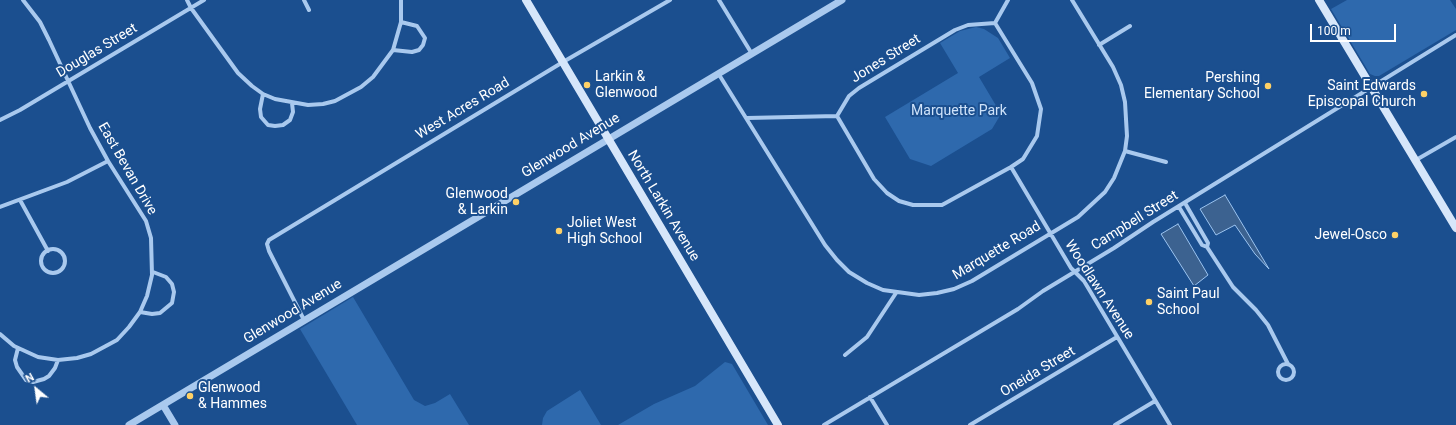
<!DOCTYPE html>
<style>
body{margin:0}
#map{position:relative;width:1456px;height:425px;overflow:hidden;background:#1b4f8f;font-family:Roboto,sans-serif}
canvas{display:block}
.north{position:absolute;left:16px;top:369px;width:40px;height:40px;-webkit-text-stroke:3px #1b4f8f;paint-order:stroke;rotate:331deg;font-size:11px;font-weight:700;line-height:16px;text-align:center;color:#fff}
.north::after{content:'';display:block;margin:auto;width:14px;height:18px;background:#fff;clip-path:polygon(50% 0,100% 100%,50% 72%,0 100%)}
.scale{position:absolute;left:1310px;top:24px;width:86px;height:18px;box-sizing:border-box;border:2px solid #fff;border-top:0;padding-left:5px;font-size:12px;line-height:14px;white-space:nowrap;color:#fff;-webkit-text-stroke:3px #1b4f8f;paint-order:stroke}
</style>
<div id="map">
<canvas width="1456" height="425"></canvas>
<div class="north">N</div>
<div class="scale">100 m</div>
</div>
<script>
const ctx = document.querySelector('canvas').getContext('2d');
ctx.lineJoin = 'round';
function fillPath(path, color) { ctx.fillStyle = color; ctx.fill(path, 'evenodd'); }
const shape = rows => new Path2D(rows.map(r => 'M' + r).join(''));
function strokePath(path, color, width, dash) { ctx.strokeStyle = color; ctx.lineWidth = width; ctx.lineCap = dash ? 'butt' : 'round'; ctx.setLineDash(dash || []); ctx.stroke(path); }
function drawText(font, color, halo, rows, align = 'center') {
  ctx.font = font + ' Roboto,sans-serif'; ctx.lineWidth = 4; ctx.setLineDash([]); ctx.textBaseline = 'middle'; ctx.strokeStyle = halo; ctx.fillStyle = color; for (const [text, x, y, turn = 0] of rows) {
    ctx.save(); ctx.translate(x, y); ctx.rotate((+turn || 0) * Math.PI / 180); ctx.textAlign = isNaN(turn) ? turn : align; if (halo) ctx.strokeText(text, 0, 0); ctx.fillText(text, 0, 0); ctx.restore();
  }
}
fillPath(shape([
 [1347,0,1450,0,1456,9,1456,30,1379,76,1375,76,1370,74,1331,9],
 [976,27,984,29,998,38,1010,58,979,77,1001,114,992,129,931,166,910,159,885,117,958,73,940,43,960,31],
 [353,297,414,400,425,406,435,403,450,394,469,425,357,425,300,329],
 [725,362,732,364,768,425,618,425,654,404,695,386],
 [580,390,601,425,542,425,543,418,547,411]
]), '#2e69ad');
const water = shape([
 [1225,195,1269,269,1255,254,1235,225,1216,235,1200,209,1225,195],
 [1178,224,1208,275,1194,286,1161,234,1178,224]
]);
fillPath(water, '#3c6290');
strokePath(water, '#9cc4f0', 1);
strokePath(shape([
 [187,0,191,8,238,73,252,86,263,94,275,99,308,105,323,104,335,101,361,87,373,77,393,50,401,22,401,0],
 [304,0,309,10],
 [719,0,752,54],
 [995,23,1008,0],
 [1099,45,1130,26],
 [393,50,412,52,419,50,423,45,425,38,417,26,401,22],
 [718,73,825,245,837,260,849,272,867,283,883,290,919,295,937,293,954,289,972,281,1078,217,1105,192,1114,178,1125,151,1127,136,1125,102,1121,85,1113,67,1072,0],
 [263,94,260,109,261,117,268,125,275,126,283,125,290,120,293,112,292,103],
 [837,116,874,179,887,193,899,201,913,205,942,205,1011,167,1023,159,1037,136,1041,109,1032,83,995,23],
 [837,116,849,96,859,88,955,30,968,25,995,23],
 [747,118,837,116],
 [0,120,20,110,204,0],
 [1125,151,1166,162],
 [1416,160,1456,137],
 [1011,167,1071,268,1084,281,1170,425],
 [20,200,48,251],
 [1185,203,1208,243,1207,247],
 [0,207,67,182,108,161],
 [1179,207,1202,245,1207,247,1233,287,1256,310,1268,325,1288,364],
 '41 261a12 12 0 1 1 24 0a12 12 0 1 1-24 0Z',
 [140,312,152,314,160,313,172,303,174,292,172,284,166,277,153,272],
 [304,320,269,251,267,244,269,240,563,62,670,0],
 [0,334,14,346,38,357,58,360,77,358,91,354,117,340,129,327,140,312,147,296,152,275,151,238,146,221,108,161,90,128,49,40,40,22,23,0],
 [18,348,15,360,17,367,26,380,33,382,44,379,49,376,55,368,58,360],
 [845,355,867,337,896,293],
 '1278 372a8 8 0 1 1 16 0a8 8 0 1 1-16 0Z',
 [870,397,887,425],
 [824,425,1018,309,1043,291,1114,248,1153,222,1456,35],
 [970,425,1117,337],
 [1115,425,1155,401]
]), '#a9c9ee', 4);
strokePath(shape([
 [163,405,175,425],
 [129,425,842,0]
]), '#a9c9ee', 7);
strokePath(shape([
 [526,0,778,425],
 [1319,0,1456,228]
]), '#d6e6fa', 8);
for (const [x, y, r, color] of [
 [587,85,4,"#ffd166"],
 [1268,86,4,"#ffd166"],
 [1424,94,4,"#ffd166"],
 [516,202,4,"#ffd166"],
 [559,231,4,"#ffd166"],
 [1395,235,4,"#ffd166"],
 [1149,302,4,"#ffd166"],
 [190,396,4,"#ffd166"]
]) { const dot = new Path2D(); dot.arc(x, y, r, 0, 2 * Math.PI); ctx.fillStyle = color; ctx.fill(dot); strokePath(dot, '#1b4f8f', 1.5); }
drawText('14px', '#fff', '#1b4f8f', [
 ["Douglas Street",97,51,-31],
 ["Jones Street",886,59,-32],
 ["West Acres Road",463,109,-31],
 ["Glenwood Avenue",571,146,-31],
 ["East Bevan Drive",127,169,60],
 ["North Larkin Avenue",663,206,59],
 ["Campbell Street",1135,221,-32],
 ["Marquette Road",997,251,-31],
 ["Woodlawn Avenue",1099,290,57],
 ["Glenwood Avenue",293,312,-31],
 ["Oneida Street",1038,372,-31]
]);
drawText('14px', '#fff', '#1b4f8f', [
 ["Larkin &",595,77],
 ["Glenwood",595,93],
 ["Pershing",1260,78,"right"],
 ["Elementary School",1260,94,"right"],
 ["Saint Edwards",1416,86,"right"],
 ["Episcopal Church",1416,102,"right"],
 ["Glenwood",508,194,"right"],
 ["& Larkin",508,210,"right"],
 ["Joliet West",567,223],
 ["High School",567,239],
 ["Jewel-Osco",1387,235,"right"],
 ["Saint Paul",1157,294],
 ["School",1157,310],
 ["Glenwood",198,388],
 ["& Hammes",198,404]
], 'left');
drawText('14px', '#cfe3fa', '#1b4f8f', [
 ["Marquette Park",959,111]
]);
</script>
